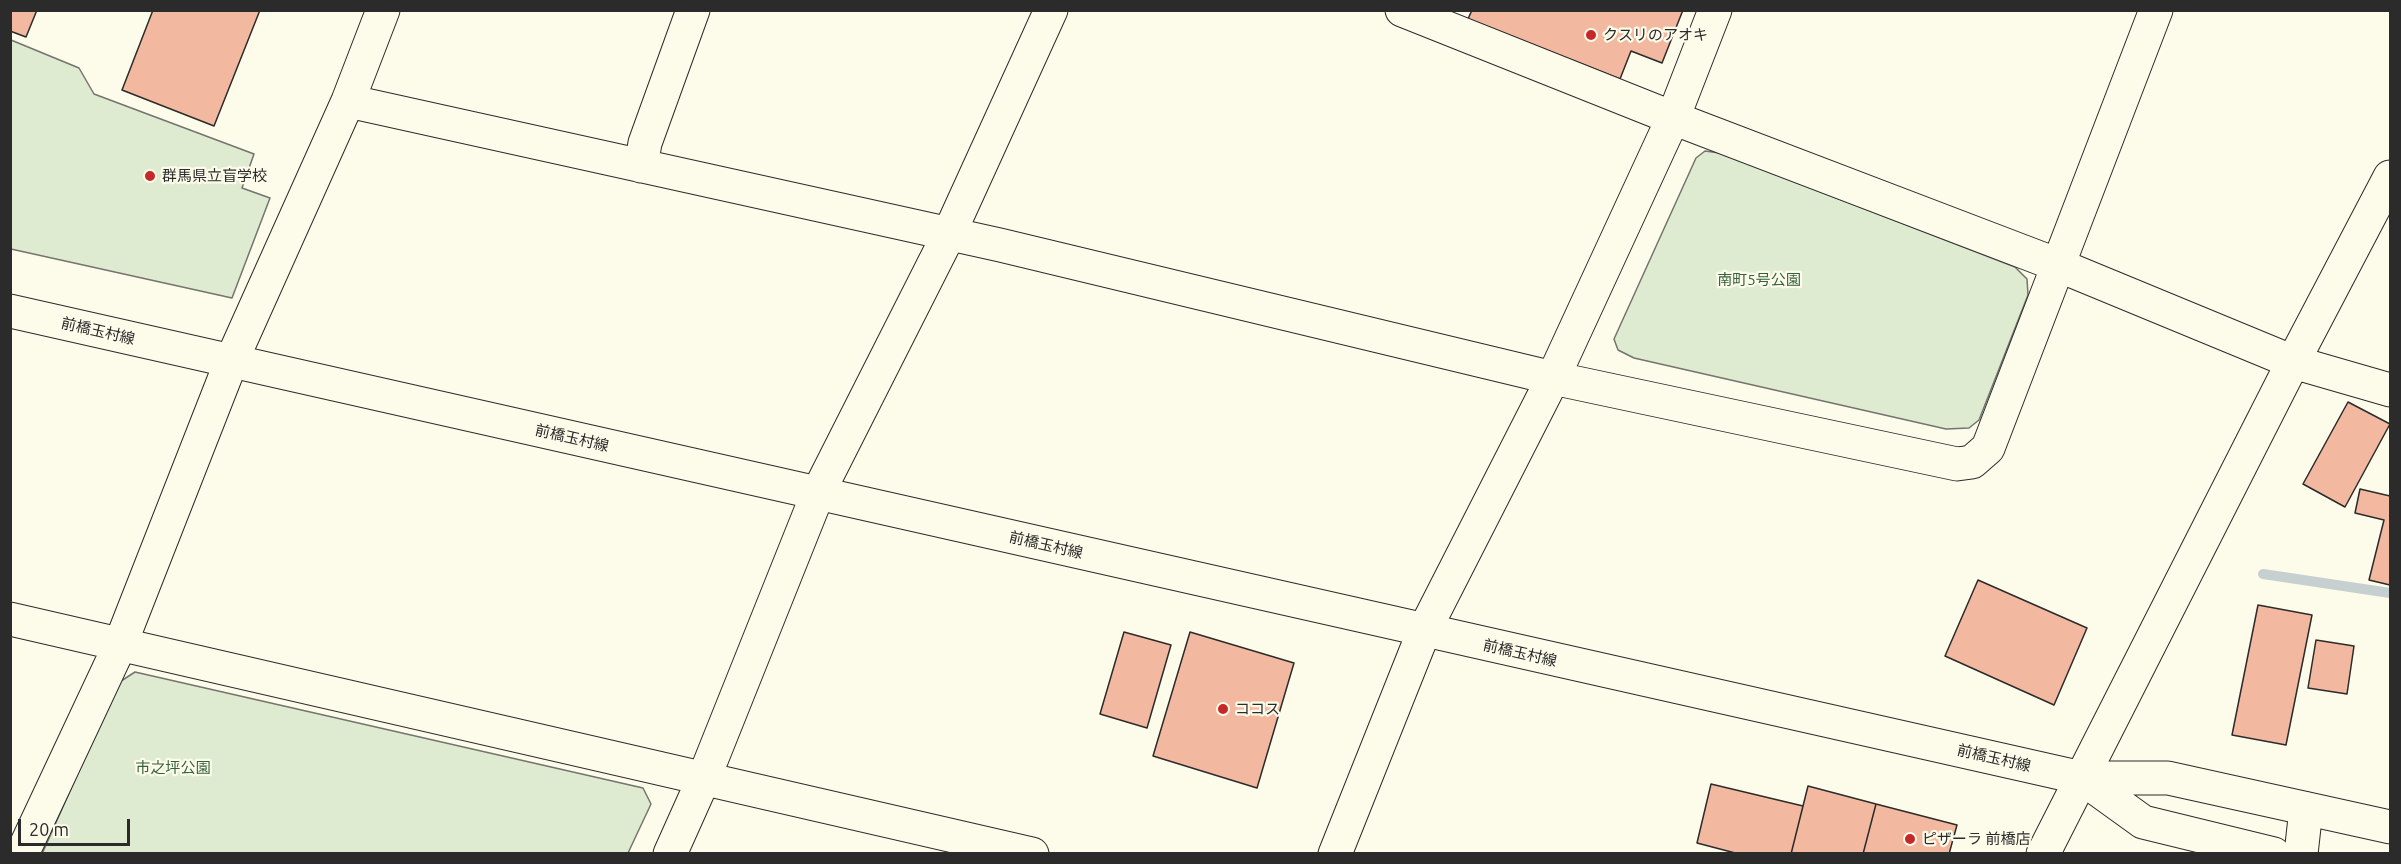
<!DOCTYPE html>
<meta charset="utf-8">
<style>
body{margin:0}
#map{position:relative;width:2401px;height:864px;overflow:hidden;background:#fdfbea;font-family:Ubuntu,sans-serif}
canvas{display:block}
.frame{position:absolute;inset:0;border:12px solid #2b2b2b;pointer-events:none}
.scale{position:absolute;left:18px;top:819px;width:112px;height:27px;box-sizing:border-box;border:3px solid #2b2b2b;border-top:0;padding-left:8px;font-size:18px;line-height:21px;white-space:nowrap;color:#2b2b2b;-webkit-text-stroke:4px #fdfbea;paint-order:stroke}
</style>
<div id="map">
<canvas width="2401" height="864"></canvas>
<div class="frame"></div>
<div class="scale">20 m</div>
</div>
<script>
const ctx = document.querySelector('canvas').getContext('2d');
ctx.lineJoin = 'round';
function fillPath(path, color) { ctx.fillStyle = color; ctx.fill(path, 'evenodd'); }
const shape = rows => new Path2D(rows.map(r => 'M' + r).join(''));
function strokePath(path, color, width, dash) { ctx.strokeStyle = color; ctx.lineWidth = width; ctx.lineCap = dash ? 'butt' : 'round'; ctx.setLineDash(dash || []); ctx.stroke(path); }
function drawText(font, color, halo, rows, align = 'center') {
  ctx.font = font + ' Ubuntu,"Noto Sans JP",sans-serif'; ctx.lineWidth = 4.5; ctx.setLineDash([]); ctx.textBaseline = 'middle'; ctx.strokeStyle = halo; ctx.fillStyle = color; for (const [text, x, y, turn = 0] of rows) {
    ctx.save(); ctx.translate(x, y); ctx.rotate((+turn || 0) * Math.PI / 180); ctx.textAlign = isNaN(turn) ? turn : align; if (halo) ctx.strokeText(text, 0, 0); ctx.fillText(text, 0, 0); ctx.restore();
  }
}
const green = shape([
 [11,40,79,68,94,94,254,154,242,188,270,198,232,298,11,249,11,40],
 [1705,151,1720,153,2015,267,2027,279,2028,295,1979,420,1969,428,1946,429,1634,358,1618,350,1614,339,1696,158,1705,151],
 [135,672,643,788,651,804,628,853,42,854,118,683,135,672]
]);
fillPath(green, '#deebd1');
strokePath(green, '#74746e', 1.5);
strokePath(shape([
 [2263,574,2390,593]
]), '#c7d0d0', 10);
const building = shape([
 [10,10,37,10,26,37,10,31,10,10],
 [153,10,260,10,214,126,122,90,153,10],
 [1472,10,1683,10,1662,63,1631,51,1620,79,1468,19,1472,10],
 [2348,402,2390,424,2345,507,2303,484,2348,402],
 [2360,489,2390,496,2390,585,2369,580,2384,520,2355,513,2360,489],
 [1978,580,2087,628,2054,705,1945,656,1978,580],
 [2258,605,2312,615,2286,745,2232,735,2258,605],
 [1124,632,1171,645,1147,728,1100,714,1124,632],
 [1190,632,1294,663,1257,788,1153,756,1190,632],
 [2316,640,2354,646,2347,694,2308,688,2316,640],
 [1711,784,1803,806,1791,854,1739,854,1697,843,1711,784],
 [1808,786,1876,804,1863,854,1791,854,1808,786],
 [1876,804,1957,825,1949,854,1863,854,1876,804]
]);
fillPath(building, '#f2b8a0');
strokePath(building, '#2b2b2b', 1.5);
const minor = shape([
 [1402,10,1673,118,2058,265,2293,362,2390,390],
 [348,101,1000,245,1553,378,1957,464,1972,462,1988,448,2156,10],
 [641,166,645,143,693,10],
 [10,619,1032,854],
 [22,854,120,645,231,362,348,101,383,10],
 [670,854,704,778,818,493,949,234,1051,10],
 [1335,854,1424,631,1553,378,1673,118,1715,10],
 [2043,854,2293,362,2390,177],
 [2301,854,2306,809]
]);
const major = shape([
 [10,311,2082,778,2168,778,2390,827],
 [2082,778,2143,822,2274,854]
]);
strokePath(minor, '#2b2b2b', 35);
strokePath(major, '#2b2b2b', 35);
strokePath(minor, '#fdfbea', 33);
strokePath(major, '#fdfbea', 33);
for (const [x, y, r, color] of [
 [1591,35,6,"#c62828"],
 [150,176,6,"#c62828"],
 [1223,709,6,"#c62828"],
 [1910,839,6,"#c62828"]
]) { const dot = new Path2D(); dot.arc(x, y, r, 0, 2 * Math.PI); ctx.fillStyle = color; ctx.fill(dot); strokePath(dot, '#fdfbea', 2); }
drawText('15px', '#2b2b2b', '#fdfbea', [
 ["クスリのアオキ",1603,35],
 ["群馬県立盲学校",162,176],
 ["ココス",1235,709],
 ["ピザーラ 前橋店",1922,839]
], 'left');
drawText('15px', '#34623c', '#fdfbea', [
 ["南町5号公園",1759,280],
 ["市之坪公園",173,768]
]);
drawText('15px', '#2b2b2b', '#fdfbea', [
 ["前橋玉村線",98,331,13],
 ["前橋玉村線",572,438,13],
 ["前橋玉村線",1046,545,13],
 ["前橋玉村線",1520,653,13],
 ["前橋玉村線",1994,758,13]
]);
</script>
